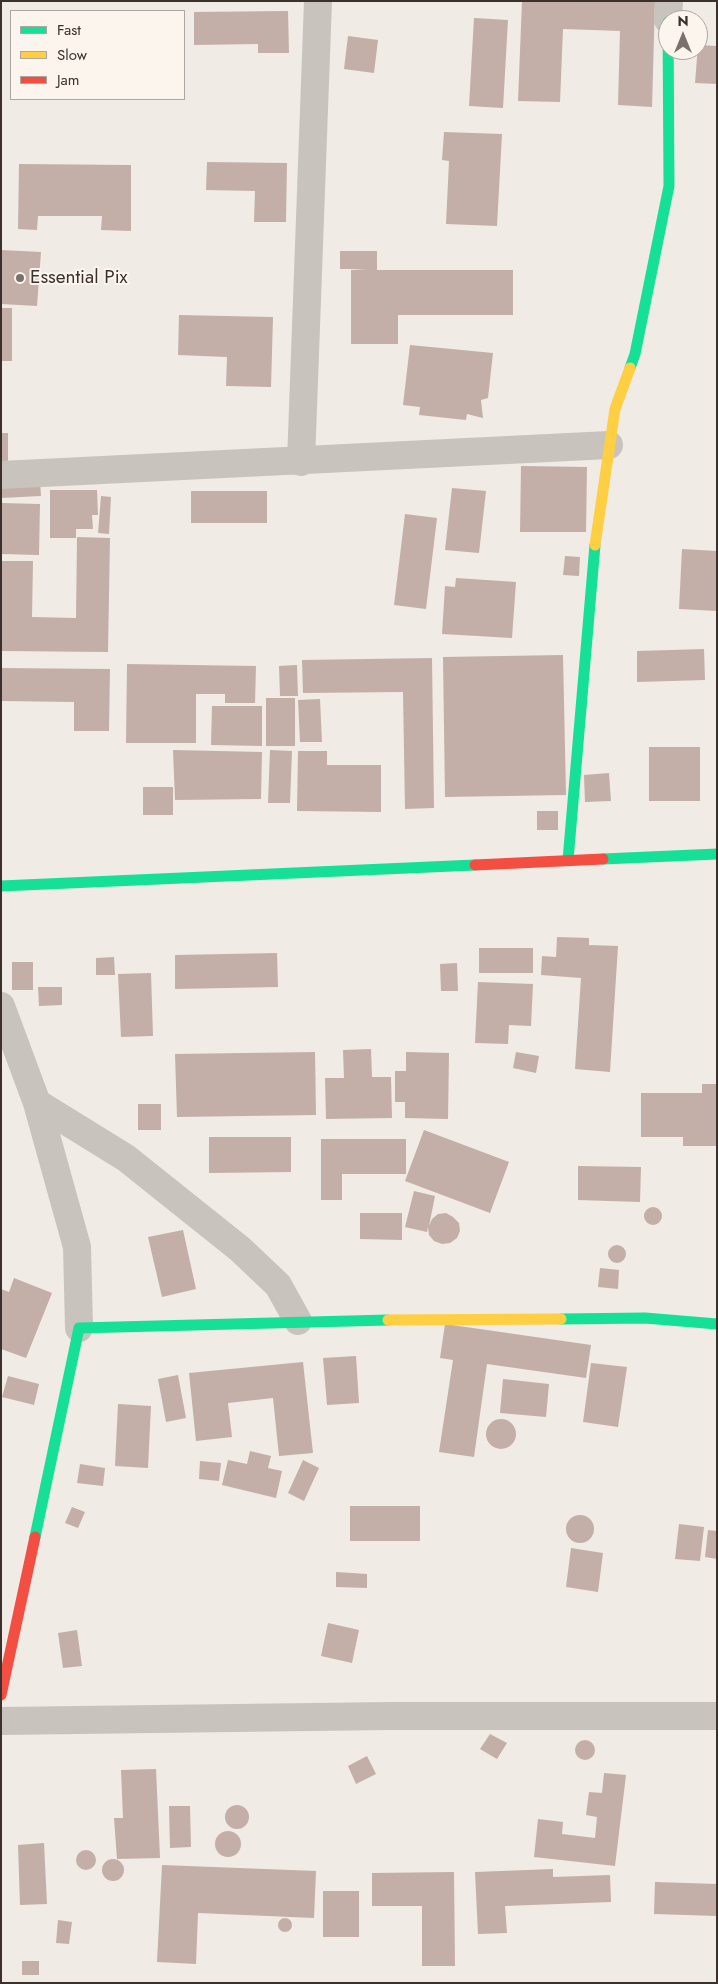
<!DOCTYPE html>
<style>
body{margin:0}
#map{position:relative;width:718px;height:1984px;overflow:hidden;background:#f0ebe5;font-family:Jost,sans-serif}
canvas{display:block}
.frame{position:absolute;inset:0;border:2px solid #3b302b;pointer-events:none}
.legend{position:absolute;left:10px;top:10px;width:175px;height:90px;box-sizing:border-box;background:#fbf5ee;border:1px solid #aea6a0;margin:0;padding:6px 9px;list-style:none;font-size:15px;color:#3b302b}
.legend li{display:flex;align-items:center;gap:10px;height:25px}
.legend b{width:25px;border:1px solid #aea6a0}
.north{position:absolute;left:658px;top:10px;width:50px;height:50px;box-sizing:border-box;background:#fbf5ee;border:1px solid #aea6a0;border-radius:50%;rotate:0deg;font-size:14px;font-weight:700;line-height:20px;text-align:center;color:#3b302b}
.north::after{content:'';display:block;margin:auto;width:18px;height:22px;background:#7a716c;clip-path:polygon(50% 0,100% 100%,50% 72%,0 100%)}
</style>
<div id="map">
<canvas width="718" height="1984"></canvas>
<div class="frame"></div>
<ul class="legend">
<li><b style="height:6px;background:#16e098"></b>Fast</li>
<li><b style="height:6px;background:#ffcf43"></b>Slow</li>
<li><b style="height:6px;background:#f24e42"></b>Jam</li>
</ul>
<div class="north">N</div>
</div>
<script>
const ctx = document.querySelector('canvas').getContext('2d');
ctx.lineJoin = 'round';
function fillPath(path, color) { ctx.fillStyle = color; ctx.fill(path, 'evenodd'); }
const shape = rows => new Path2D(rows.map(r => 'M' + r).join(''));
function strokePath(path, color, width, dash) { ctx.strokeStyle = color; ctx.lineWidth = width; ctx.lineCap = dash ? 'butt' : 'round'; ctx.setLineDash(dash || []); ctx.stroke(path); }
function drawText(font, color, halo, rows, align = 'center') {
  ctx.font = font + ' Jost,sans-serif'; ctx.lineWidth = 4; ctx.setLineDash([]); ctx.textBaseline = 'middle'; ctx.strokeStyle = halo; ctx.fillStyle = color; for (const [text, x, y, turn = 0] of rows) {
    ctx.save(); ctx.translate(x, y); ctx.rotate((+turn || 0) * Math.PI / 180); ctx.textAlign = isNaN(turn) ? turn : align; if (halo) ctx.strokeText(text, 0, 0); ctx.fillText(text, 0, 0); ctx.restore();
  }
}
fillPath(shape([
 [522,1,655,1,652,107,618,105,620,31,563,29,560,102,518,101],
 [288,11,289,53,258,53,258,44,194,45,194,12],
 [474,18,508,20,503,108,469,106],
 [348,36,378,40,374,73,344,69],
 [698,45,717,46,717,84,695,83],
 [444,132,502,134,497,226,446,224,449,161,442,160],
 [207,162,287,163,286,222,254,222,255,191,206,190],
 [19,164,131,165,131,231,101,230,102,216,38,216,37,230,18,229],
 [1,250,41,252,37,306,1,304],
 [340,251,377,251,377,270,513,270,513,315,398,315,398,344,351,344,351,270,367,269,340,269],
 [1,308,12,308,12,361,1,361],
 [179,315,273,317,271,387,226,386,227,357,178,355],
 [410,345,493,353,488,398,481,400,483,418,467,414,466,420,419,415,420,407,403,405],
 [1,433,8,433,8,468,1,468],
 [521,466,587,467,586,532,520,532],
 [40,481,41,496,1,498,1,483],
 [452,488,486,491,479,553,445,550],
 [50,490,97,490,98,515,92,515,93,529,76,529,76,538,50,538],
 [191,491,267,491,267,523,191,523],
 [101,496,111,497,109,534,98,533],
 [1,503,40,504,39,555,1,554],
 [405,514,437,518,426,609,394,605],
 [77,537,110,538,108,652,1,651,1,561,33,561,32,617,76,618],
 [682,549,717,551,717,611,679,609],
 [565,556,580,557,579,576,563,575],
 [456,578,516,582,512,638,442,634,445,586,455,587],
 [704,649,705,680,637,682,637,651],
 [563,655,566,795,445,797,443,657],
 [432,658,434,808,405,809,403,692,303,693,302,660],
 [127,664,256,666,255,703,225,703,225,694,196,694,196,743,126,743],
 [297,665,298,696,280,696,279,666],
 [1,668,110,669,109,731,74,731,74,702,1,701],
 [266,698,295,698,295,746,266,746],
 [320,699,322,742,300,742,298,700],
 [212,706,262,706,262,746,211,745],
 [649,747,700,747,700,801,649,801],
 [173,750,262,752,261,799,175,800],
 [270,750,292,751,290,803,268,803],
 [298,751,327,751,327,765,381,765,381,812,297,811],
 [609,773,611,801,585,802,584,775],
 [143,787,173,787,173,815,143,815],
 [537,811,558,811,558,830,537,830],
 [557,937,589,938,589,945,618,946,610,1072,575,1069,581,978,541,975,542,956,556,957],
 [479,948,533,948,533,973,479,973],
 [277,953,278,987,175,989,175,955],
 [114,957,115,975,96,975,96,958],
 [12,962,33,962,33,990,12,990],
 [457,963,458,991,441,991,440,964],
 [151,973,153,1036,121,1037,118,974],
 [478,982,533,984,531,1026,509,1025,508,1044,475,1043],
 [38,987,62,987,62,1005,39,1006],
 [371,1049,372,1077,391,1077,392,1118,326,1119,325,1078,344,1078,343,1050],
 [315,1052,316,1115,177,1117,175,1054],
 [406,1052,449,1053,448,1119,405,1118,405,1102,395,1102,395,1071,406,1071],
 [516,1052,539,1056,536,1073,513,1068],
 [702,1084,717,1084,717,1146,683,1146,683,1137,641,1137,641,1093,702,1093],
 [138,1104,161,1104,161,1130,138,1130],
 [424,1130,509,1162,490,1213,405,1181],
 [209,1137,291,1137,291,1172,209,1173],
 [321,1139,406,1139,406,1174,342,1174,342,1200,321,1200],
 [578,1166,641,1167,640,1202,578,1200],
 [414,1191,435,1196,429,1226,432,1219,438,1214,446,1213,453,1217,459,1223,460,1231,457,1238,450,1243,442,1244,434,1241,429,1235,428,1227,427,1232,405,1227],
 '644 1216a9 9 0 1 1 18 0a9 9 0 1 1-18 0Z',
 [360,1213,402,1213,402,1240,360,1239],
 [183,1230,196,1289,162,1297,148,1237],
 '608 1254a9 9 0 1 1 18 0a9 9 0 1 1-18 0Z',
 [600,1268,619,1270,618,1289,598,1287],
 [14,1278,52,1293,26,1358,1,1349,1,1289,9,1292],
 [445,1324,591,1345,586,1378,487,1364,474,1457,439,1452,453,1360,440,1358],
 [356,1356,359,1403,327,1405,323,1358],
 [303,1362,313,1453,279,1456,273,1398,228,1403,232,1437,196,1441,189,1373],
 [591,1363,627,1367,618,1427,583,1422],
 [178,1375,186,1418,166,1422,158,1379],
 [8,1376,39,1384,34,1405,2,1397],
 [503,1379,549,1384,546,1417,500,1413],
 [118,1404,151,1406,148,1468,115,1466],
 '486 1434a15 15 0 1 1 30 0a15 15 0 1 1-30 0Z',
 [250,1451,271,1456,268,1468,282,1471,276,1498,222,1485,228,1460,247,1464],
 [303,1460,319,1468,304,1501,288,1493],
 [200,1461,221,1463,219,1481,199,1479],
 [80,1464,105,1468,103,1486,77,1483],
 [350,1506,420,1506,420,1541,350,1541],
 [72,1507,85,1512,78,1528,65,1523],
 '566 1529a14 14 0 1 1 28 0a14 14 0 1 1-28 0Z',
 [679,1524,704,1527,700,1561,675,1559],
 [708,1530,717,1531,717,1559,705,1557],
 [571,1548,603,1553,598,1592,566,1587],
 [336,1572,367,1574,367,1588,336,1587],
 [328,1623,359,1630,352,1663,321,1656],
 [77,1630,82,1666,63,1668,58,1633],
 [490,1734,507,1743,497,1759,480,1749],
 '575 1750a10 10 0 1 1 20 0a10 10 0 1 1-20 0Z',
 [367,1756,376,1774,356,1784,348,1766],
 [156,1769,160,1858,117,1859,114,1818,123,1818,121,1770],
 [604,1773,626,1775,615,1866,534,1857,538,1819,563,1822,562,1834,595,1838,597,1817,586,1815,589,1792,602,1793],
 '225 1817a12 12 0 1 1 24 0a12 12 0 1 1-24 0Z',
 [169,1806,190,1806,191,1847,170,1848],
 '215 1844a13 13 0 1 1 26 0a13 13 0 1 1-26 0Z',
 [44,1843,47,1904,20,1905,18,1845],
 '76 1860a10 10 0 1 1 20 0a10 10 0 1 1-20 0Z',
 '102 1870a11 11 0 1 1 22 0a11 11 0 1 1-22 0Z',
 [162,1865,316,1871,314,1918,198,1913,196,1964,157,1962],
 [553,1869,553,1877,610,1875,611,1902,505,1906,507,1933,478,1934,475,1872],
 [454,1872,455,1966,422,1966,422,1906,372,1906,372,1873],
 [655,1882,717,1884,717,1916,654,1914],
 [323,1891,359,1891,359,1937,323,1937],
 '278 1925a7 7 0 1 1 14 0a7 7 0 1 1-14 0Z',
 [58,1920,72,1922,69,1944,56,1943],
 [22,1961,39,1961,39,1975,22,1975]
]), '#c3afa7');
strokePath(shape([
 [668,20,669,1],
 [301,462,318,1],
 [1,475,609,445],
 [1,1006,37,1103,77,1247,79,1328],
 [37,1103,126,1158,240,1249,278,1285,298,1321],
 [1,1721,389,1716,717,1716]
]), '#c9c3be', 28);
strokePath(shape([
 [630,368,635,354,669,186,668,22],
 [603,859,717,854],
 [568,860,595,545],
 [1,886,475,865],
 [561,1319,645,1318,717,1324],
 [35,1537,79,1328,388,1320]
]), '#16e098', 11);
strokePath(shape([
 [595,545,615,409,630,368],
 [388,1320,561,1319]
]), '#ffcf43', 11);
strokePath(shape([
 [475,865,603,859],
 [1,1695,35,1537]
]), '#f24e42', 11);
for (const [x, y, r, color] of [
 [20,278,5,"#7a716c"]
]) { const dot = new Path2D(); dot.arc(x, y, r, 0, 2 * Math.PI); ctx.fillStyle = color; ctx.fill(dot); strokePath(dot, '#fbf5ee', 2); }
drawText('19px', '#3b302b', '#fbf5ee', [
 ["Essential Pix",30,278]
], 'left');
</script>
